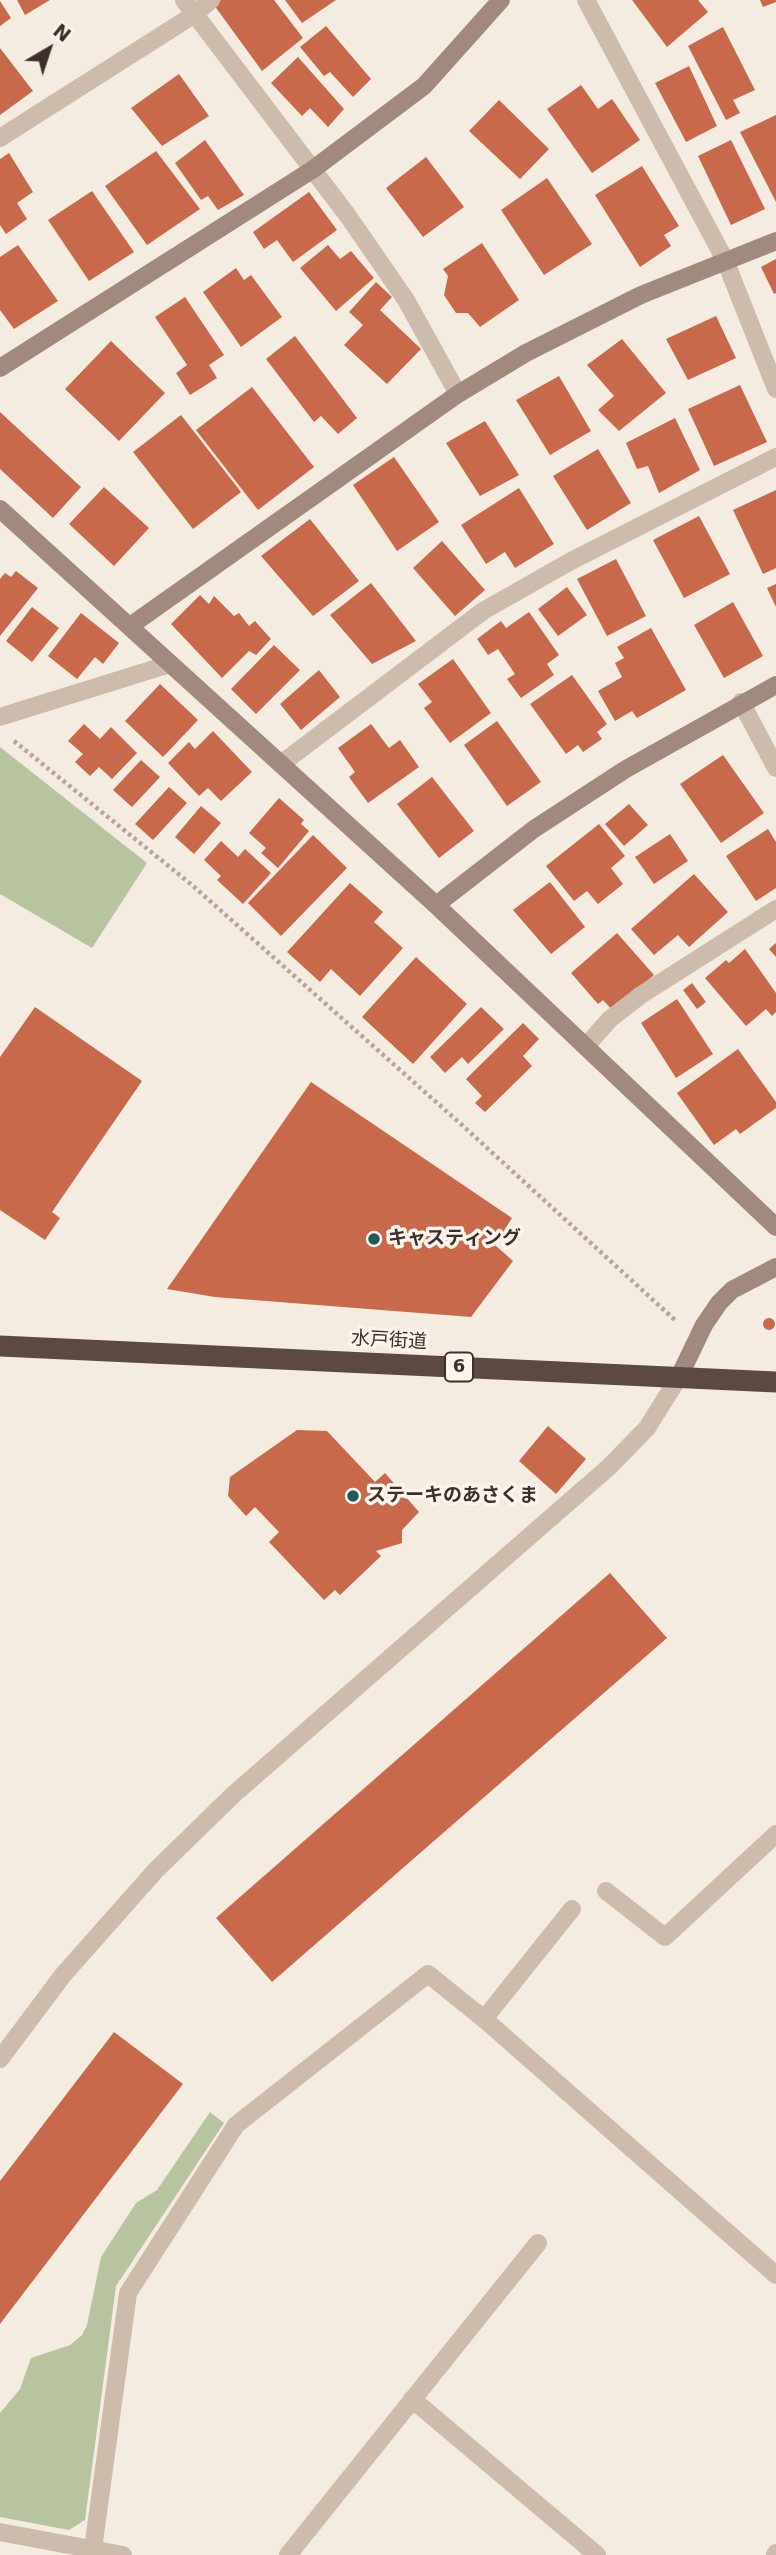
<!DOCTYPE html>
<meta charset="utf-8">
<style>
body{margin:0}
#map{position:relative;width:776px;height:2555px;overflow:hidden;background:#f4ebe1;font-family:"DejaVu Sans",sans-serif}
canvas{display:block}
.north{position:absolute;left:14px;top:14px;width:70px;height:70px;-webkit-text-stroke:5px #fbf5ee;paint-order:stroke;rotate:39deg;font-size:19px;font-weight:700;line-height:28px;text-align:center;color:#3b302b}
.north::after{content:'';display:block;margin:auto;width:24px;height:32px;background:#3b302b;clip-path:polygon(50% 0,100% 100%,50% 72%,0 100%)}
</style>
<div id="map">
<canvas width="776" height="2555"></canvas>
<div class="north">N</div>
</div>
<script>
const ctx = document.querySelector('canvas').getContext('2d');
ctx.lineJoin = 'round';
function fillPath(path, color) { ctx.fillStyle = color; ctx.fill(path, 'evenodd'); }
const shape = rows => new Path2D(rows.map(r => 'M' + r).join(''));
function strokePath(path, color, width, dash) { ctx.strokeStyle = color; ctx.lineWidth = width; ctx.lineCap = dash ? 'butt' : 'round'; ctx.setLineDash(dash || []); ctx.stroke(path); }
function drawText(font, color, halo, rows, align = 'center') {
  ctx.font = font + ' "DejaVu Sans","Noto Sans JP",sans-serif'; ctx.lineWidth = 7; ctx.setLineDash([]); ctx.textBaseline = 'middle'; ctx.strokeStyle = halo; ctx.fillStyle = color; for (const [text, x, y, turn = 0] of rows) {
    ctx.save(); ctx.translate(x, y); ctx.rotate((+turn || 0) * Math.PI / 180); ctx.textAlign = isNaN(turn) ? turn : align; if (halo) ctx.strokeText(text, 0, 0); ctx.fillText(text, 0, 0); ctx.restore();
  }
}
fillPath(shape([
 [0,747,147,863,92,948,0,894],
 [210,2112,224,2123,116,2286,85,2520,69,2530,0,2517,0,2413,20,2389,31,2358,70,2345,82,2335,87,2325,101,2257,136,2203,157,2190]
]), '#b8c4a0');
fillPath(shape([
 [17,0,50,0,25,15],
 [221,0,274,0,303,38,262,71,214,5],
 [285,0,336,0,302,23],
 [632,0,698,0,708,12,667,47],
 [760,0,776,0,776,2,763,7],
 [0,1,11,18,0,26],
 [326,26,371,79,353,97,330,72,324,76,300,47],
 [723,27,755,90,733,100,740,113,726,120,688,46],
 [0,48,33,91,0,115],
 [298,57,344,109,328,127,310,108,302,116,271,83],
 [689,66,717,126,686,142,655,83],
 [179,74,209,116,162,146,131,108],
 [581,85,598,109,612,99,640,140,592,173,547,109],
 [499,100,549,149,520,179,469,131],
 [776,115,776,202,740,132],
 [205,140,244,195,218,210,208,196,201,200,175,163],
 [731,140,765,209,731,225,698,156],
 [156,151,200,209,147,245,105,186],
 [9,153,33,192,17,203,27,219,6,234,0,225,0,159],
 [426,157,464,207,423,237,386,188],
 [642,166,679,226,664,235,671,246,640,267,595,195],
 [547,178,592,244,544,275,501,210],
 [92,191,134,252,89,281,48,220],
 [309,192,337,230,293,262,277,240,264,249,253,232],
 [482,243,519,300,480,327,468,313,456,313,444,295,448,276,443,269],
 [18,245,58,301,14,329,0,310,0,257],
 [328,245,340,259,351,251,374,278,336,311,300,268],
 [776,259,776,293,774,294,761,267],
 [236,268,244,280,251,275,282,317,241,347,203,292],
 [376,282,392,297,380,310,421,349,387,384,344,345,363,325,349,312],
 [185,297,224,355,209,365,217,378,190,395,176,373,187,365,155,317],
 [716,316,736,358,688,380,666,339],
 [295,336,357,418,338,434,321,416,314,422,266,359],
 [622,339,666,393,619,431,598,410,614,396,587,365],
 [111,341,165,393,119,441,65,389],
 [559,376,591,431,550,455,516,400],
 [740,385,767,442,714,466,688,409],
 [252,387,314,467,258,510,196,430],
 [0,412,81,487,53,518,0,469],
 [181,415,241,492,193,529,133,452],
 [675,418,700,470,659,493,648,466,637,469,626,443],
 [485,421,519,475,480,496,446,443],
 [598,449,631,503,587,530,553,476],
 [394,457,439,522,397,551,353,485],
 [104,487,149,528,114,566,69,524],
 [519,488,554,544,515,568,505,552,486,564,461,525],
 [776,490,776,568,763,574,733,510],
 [699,516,730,574,684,598,653,540],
 [310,519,359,581,313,616,261,556],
 [442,541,485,590,455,616,413,568],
 [616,559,646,616,607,636,577,579],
 [16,571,38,588,0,636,0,579,5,573,11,577],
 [371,583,416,641,372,664,330,615],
 [776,584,776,607,767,588],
 [567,587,587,615,558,636,538,609],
 [200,595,209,604,214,596,234,616,239,613,249,626,255,621,271,639,256,655,249,651,222,678,171,624],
 [733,602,763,656,724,678,694,625],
 [32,607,59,628,32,662,6,641],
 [529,612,559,655,547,664,554,675,521,698,507,679,515,674,498,649,488,655,477,639,501,621,506,628],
 [81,613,119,643,103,664,95,657,77,679,48,656],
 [651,628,686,690,637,718,632,711,615,721,598,691,622,677,615,663,624,658,617,647],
 [274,645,300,670,256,714,231,689],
 [453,659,491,713,450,743,424,708,432,702,418,684],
 [319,670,340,697,301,730,280,704],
 [572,675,607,724,597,732,602,739,583,752,578,745,566,754,530,704],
 [160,684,198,720,163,757,125,721],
 [497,721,541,782,507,806,464,745],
 [84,724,100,739,111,727,137,753,112,779,99,767,90,776,75,762,83,754,68,741],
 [371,724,389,748,400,740,419,767,368,803,349,777,355,772,338,748],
 [213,731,252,772,221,801,208,788,199,796,168,763,189,742,195,749],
 [723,755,764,813,721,843,680,784],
 [141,760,160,777,132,807,113,790],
 [432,777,474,831,439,858,397,804],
 [169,787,187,803,153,840,135,824],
 [279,798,304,820,301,824,309,831,278,868,261,853,266,848,249,833],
 [629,804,648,825,624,846,605,824],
 [201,806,221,823,194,854,175,837],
 [599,824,625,856,611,868,623,884,598,904,587,891,574,901,546,866],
 [768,829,776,842,776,888,756,901,726,856],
 [670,834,688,861,654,884,635,857],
 [313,835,347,868,281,936,248,903],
 [221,841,238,857,245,849,271,873,243,904,217,880,221,876,204,860],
 [694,874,728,912,689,947,678,935,654,955,631,929],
 [550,882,585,927,551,954,513,910],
 [350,883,383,912,374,922,403,948,360,996,331,969,320,982,287,952],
 [617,933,654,975,613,1011,603,1000,598,1004,571,973],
 [776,943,776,957,769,949],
 [745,949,776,993,776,1012,772,1016,766,1009,746,1026,705,978,726,960,729,963],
 [416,957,467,1004,413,1064,362,1017],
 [692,983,706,1002,697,1009,683,990],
 [677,999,713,1054,676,1078,641,1023],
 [35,1007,142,1081,52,1212,60,1218,45,1240,0,1210,0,1057],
 [481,1007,504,1029,468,1064,462,1057,445,1073,430,1057],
 [523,1023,539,1039,523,1056,532,1066,485,1112,475,1103,482,1096,466,1079],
 [738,1049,776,1102,776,1108,740,1134,736,1129,714,1145,677,1093],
 [311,1082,512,1218,495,1245,513,1261,471,1317,215,1297,167,1289],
 '763 1324a6 6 0 1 1 12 0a6 6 0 1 1-12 0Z',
 [548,1426,586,1459,556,1494,519,1461],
 [297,1430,327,1431,375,1482,385,1473,419,1512,402,1530,402,1543,376,1551,381,1556,340,1595,335,1590,324,1600,269,1542,279,1532,255,1507,246,1516,228,1496,230,1477],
 [610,1573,667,1638,272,1982,216,1918],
 [114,2032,183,2084,0,2324,0,2181]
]), '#c8694b');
strokePath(shape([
 [14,741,192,885,462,1125,676,1321]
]), '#b9a596', 4.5, [3.5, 3.5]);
strokePath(shape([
 [606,1891,665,1937,776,1834],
 [484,2019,572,1909],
 [775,2555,776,2553]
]), '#cdbbac', 18);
strokePath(shape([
 [184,0,348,216,406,300,458,394],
 [586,0,725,260,776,389],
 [0,138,195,14,211,0],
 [741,702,776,768],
 [0,717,170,664],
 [281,764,483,611,571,561,776,457],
 [586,1046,610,1019,641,995,776,909],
 [0,2059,63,1975,156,1870,234,1794,609,1467,647,1428,679,1377],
 [412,2399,597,2555],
 [0,2532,123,2555],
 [93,2549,128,2293,236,2125,428,1974,484,2019,776,2275],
 [288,2555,538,2243]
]), '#cdbbac', 18);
strokePath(shape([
 [0,368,312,170,424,86,501,0],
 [0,509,436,905,776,1227],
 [130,626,458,394,526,353,641,295,776,241],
 [436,905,534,829,626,769,776,685],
 [679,1377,704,1325,719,1303,732,1290,776,1267]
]), '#a18a7d', 18);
strokePath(shape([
 [0,1346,776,1382]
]), '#5c4a42', 21);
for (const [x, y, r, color] of [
 [374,1239,7,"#1f5a5e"],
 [353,1496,7,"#1f5a5e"]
]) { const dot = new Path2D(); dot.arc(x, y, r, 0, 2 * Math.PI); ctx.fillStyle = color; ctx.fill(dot); strokePath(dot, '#fbf5ee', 2.5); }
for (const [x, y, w] of [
 [459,1367,28]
]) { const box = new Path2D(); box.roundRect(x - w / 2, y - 14.5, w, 29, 5); ctx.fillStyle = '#fbf5ee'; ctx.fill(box); strokePath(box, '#3b302b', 2); }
drawText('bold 18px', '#3b302b', null, [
 ["6",459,1367]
]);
drawText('bold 19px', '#3b302b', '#fbf5ee', [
 ["キャスティング",388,1239],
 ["ステーキのあさくま",367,1496]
], 'left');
drawText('19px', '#3b302b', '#fbf5ee', [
 ["水戸街道",389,1341,3]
]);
</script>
